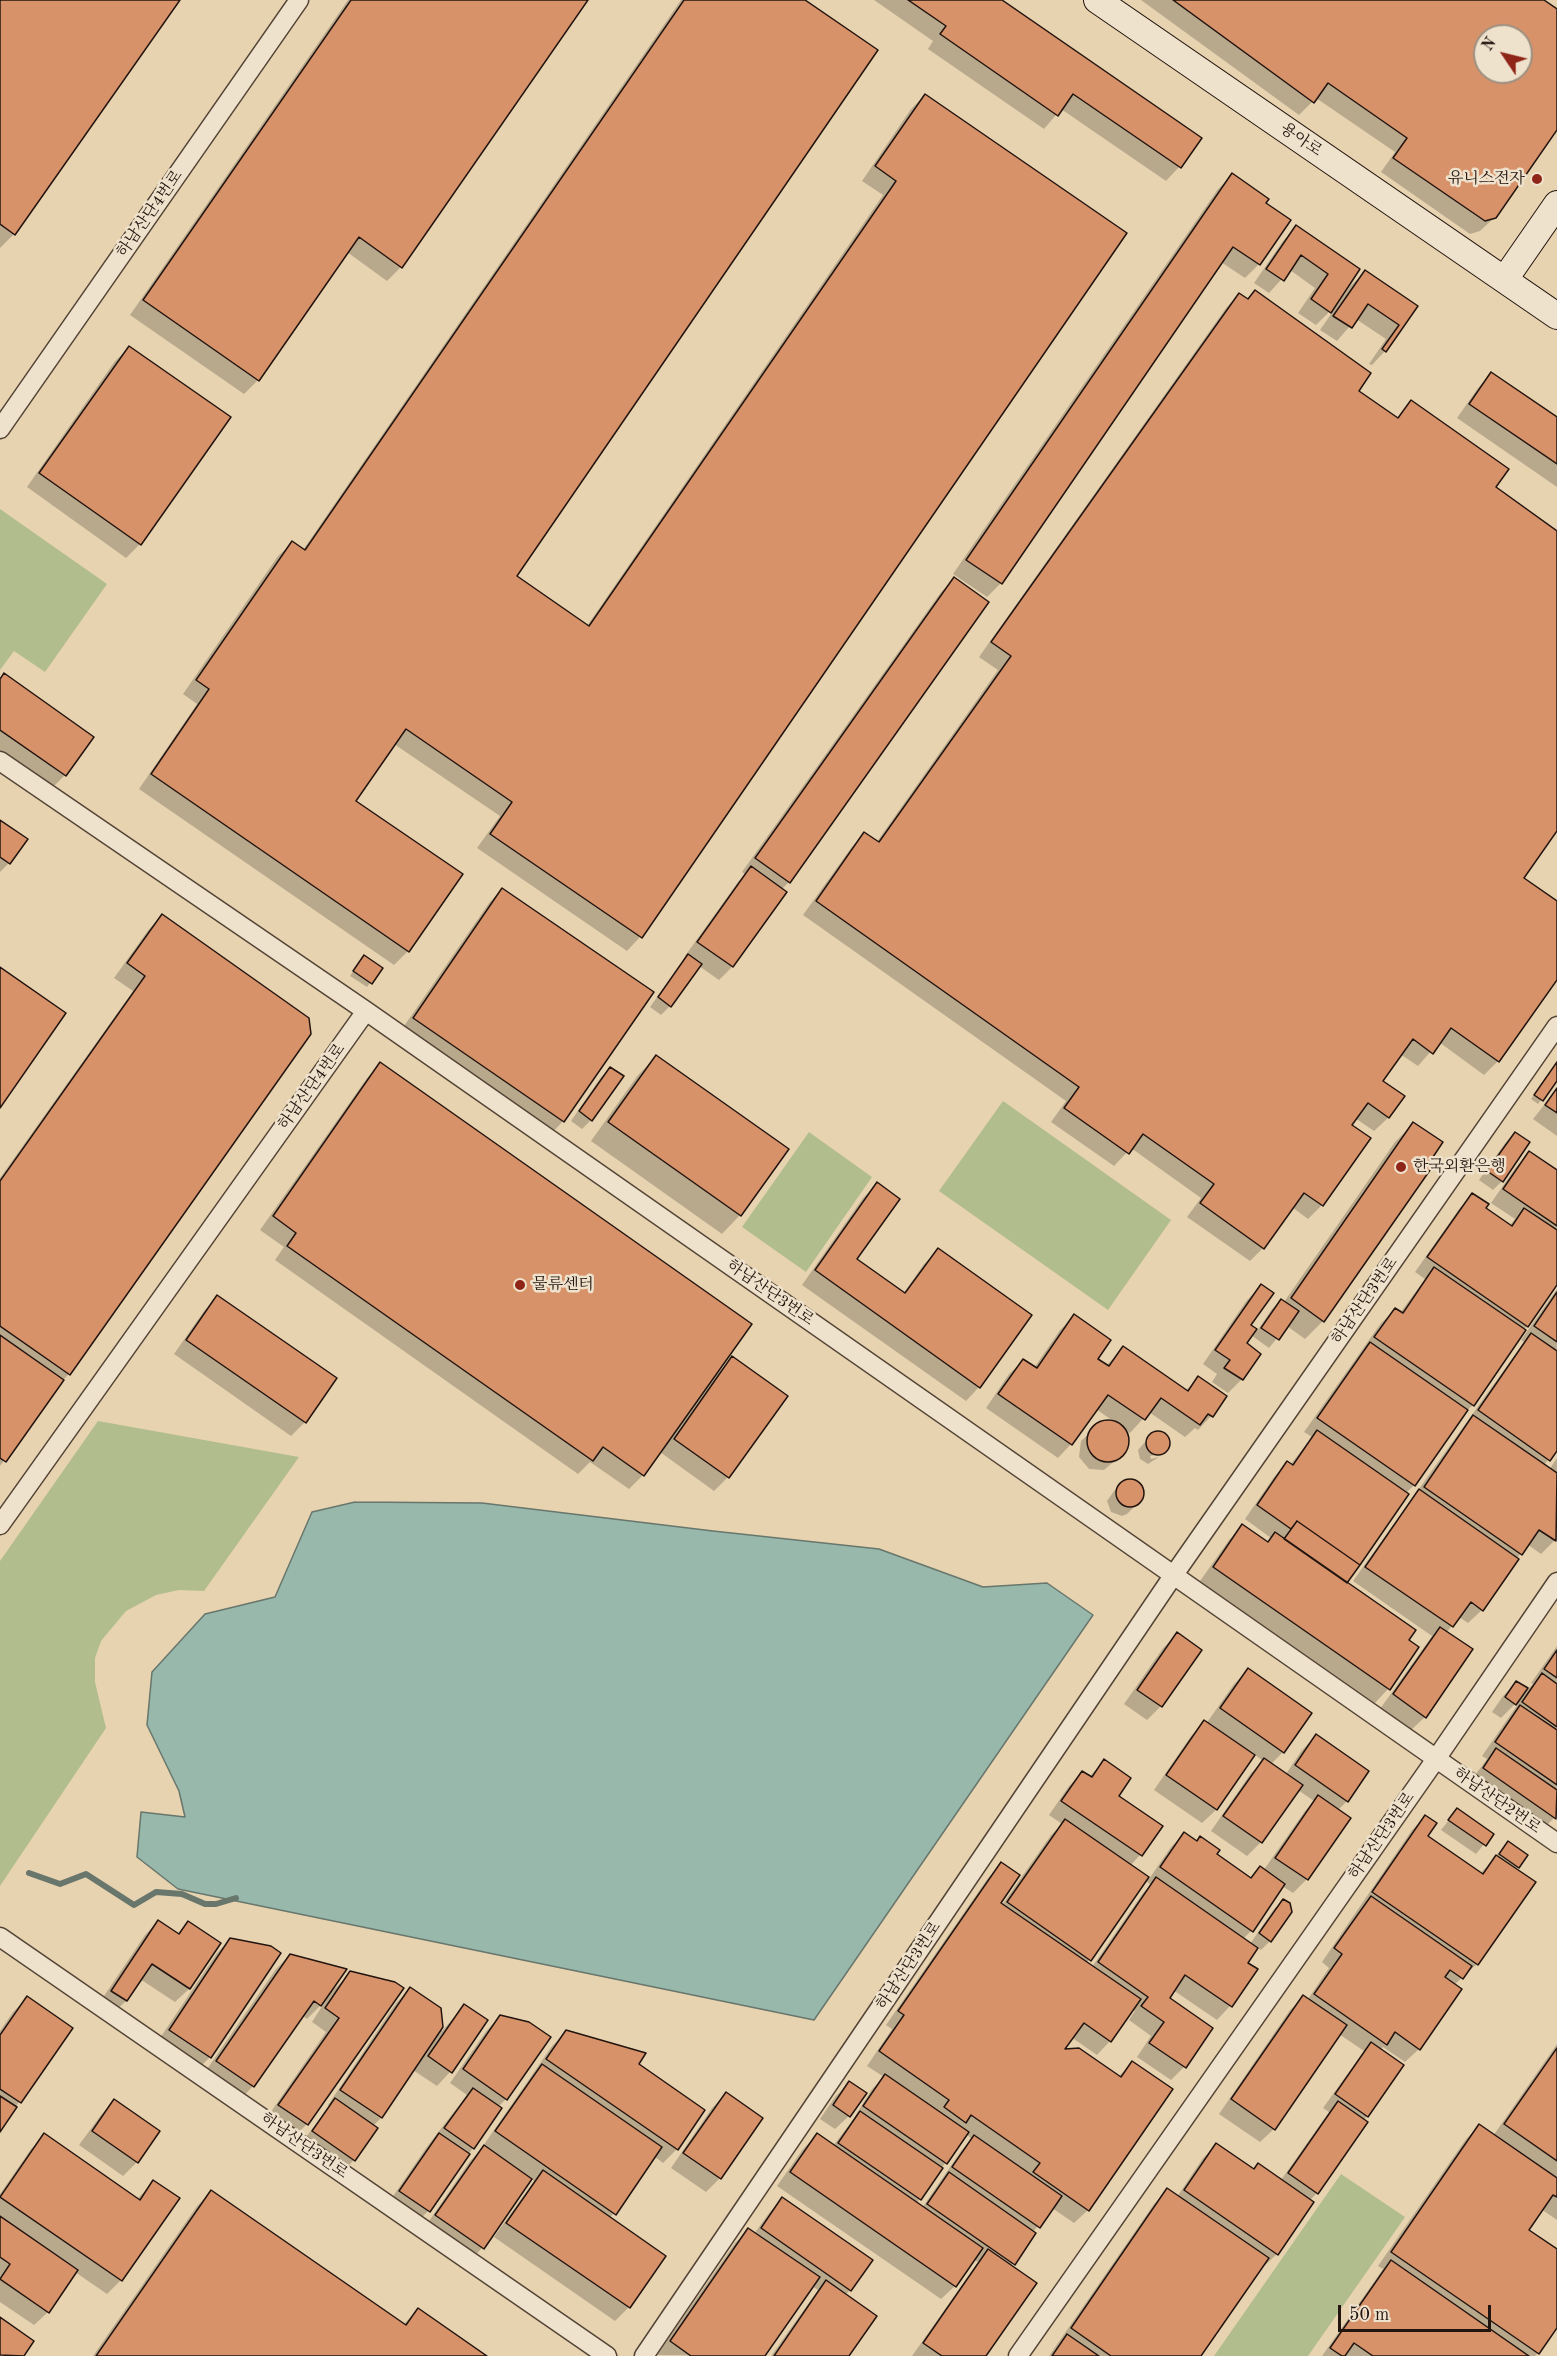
<!DOCTYPE html>
<meta charset="utf-8">
<style>
body{margin:0}
#map{position:relative;width:1557px;height:2356px;overflow:hidden;background:#e7d3b0;font-family:"Old Standard TT",serif}
canvas{display:block}
.north{position:absolute;left:1473px;top:24px;width:60px;height:60px;box-sizing:border-box;background:#efe2cc;border:2px solid #9d9080;border-radius:50%;rotate:305deg;font-size:16px;font-weight:700;line-height:24px;text-align:center;color:#22140e}
.north::after{content:'';display:block;margin:auto;width:21px;height:27px;background:#8f2418;clip-path:polygon(50% 0,100% 100%,50% 72%,0 100%)}
.scale{position:absolute;left:1338px;top:2305px;width:153px;height:27px;box-sizing:border-box;border:3px solid #22140e;border-top:0;padding-left:8px;font-size:18px;line-height:21px;white-space:nowrap;color:#22140e;-webkit-text-stroke:4px #efe2cc;paint-order:stroke}
</style>
<div id="map">
<canvas width="1557" height="2356"></canvas>
<div class="north">N</div>
<div class="scale">50 m</div>
</div>
<script>
const ctx = document.querySelector('canvas').getContext('2d');
ctx.lineJoin = 'round';
function fillPath(path, color) { ctx.fillStyle = color; ctx.fill(path, 'evenodd'); }
const shape = rows => new Path2D(rows.map(r => 'M' + r).join(''));
function strokePath(path, color, width, dash) { ctx.strokeStyle = color; ctx.lineWidth = width; ctx.lineCap = dash ? 'butt' : 'round'; ctx.setLineDash(dash || []); ctx.stroke(path); }
function drawText(font, color, halo, rows, align = 'center') {
  ctx.font = font + ' "Old Standard TT","Noto Serif KR",serif'; ctx.lineWidth = 5; ctx.setLineDash([]); ctx.textBaseline = 'middle'; ctx.strokeStyle = halo; ctx.fillStyle = color; for (const [text, x, y, turn = 0] of rows) {
    ctx.save(); ctx.translate(x, y); ctx.rotate((+turn || 0) * Math.PI / 180); ctx.textAlign = isNaN(turn) ? turn : align; if (halo) ctx.strokeText(text, 0, 0); ctx.fillText(text, 0, 0); ctx.restore();
  }
}
fillPath(shape([
 [0,509,107,584,45,672,14,651,0,670],
 [1003,1101,1171,1220,1108,1310,939,1191],
 [809,1132,872,1177,806,1272,742,1227],
 [98,1421,299,1457,204,1591,179,1590,156,1595,126,1611,101,1641,95,1658,95,1682,106,1728,0,1886,0,1561],
 [1341,2174,1405,2217,1308,2356,1214,2356]
]), '#b2bd8e');
const water = shape([
 [355,1502,482,1503,713,1531,879,1549,983,1587,1047,1583,1093,1615,814,2020,178,1889,137,1857,141,1812,185,1817,179,1791,147,1725,152,1672,205,1614,275,1597,312,1512,355,1502]
]);
fillPath(water, '#97b8ab');
strokePath(water, '#68766c', 1.5);
fillPath(shape([
 [0,0,178,0,14,234,0,248],
 [348,0,586,0,401,267,387,281,347,252,258,380,244,394,130,315],
 [681,0,802,0,514,576,587,626,883,195,862,181,911,109,925,95,1125,233,640,937,627,951,477,848,500,816,394,744,354,802,408,951,394,965,139,789,197,704,183,694,278,556,292,543,303,550],
 [874,0,999,0,1200,138,1179,167,1166,181,1061,109,1044,129,928,49,933,41],
 [1141,0,1541,0,1557,11,1557,128,1495,217,1480,231,1470,234,1381,172,1395,152,1316,98,1299,115],
 [1485,36,1521,36,1521,72,1485,72],
 [1232,175,1264,204,1289,220,1259,264,1245,278,1221,262,1001,583,987,597,953,574,1218,189],
 [1296,227,1358,270,1329,312,1316,325,1298,313,1315,288,1290,270,1269,293,1254,283,1283,241],
 [1365,272,1416,307,1385,351,1372,365,1369,364,1386,339,1356,319,1337,341,1320,330,1351,285],
 [1255,292,1357,391,1396,419,1412,402,1493,488,1557,533,1557,829,1522,878,1557,903,1557,978,1498,1061,1484,1075,1439,1042,1418,1066,1400,1054,1381,1081,1403,1096,1388,1118,1374,1131,1355,1118,1350,1125,1369,1138,1322,1205,1308,1219,1292,1207,1263,1248,1250,1261,1187,1217,1201,1198,1131,1148,1114,1166,1051,1122,1066,1101,803,915,851,848,864,834,876,843,998,670,979,657,1226,308,1239,294,1247,300],
 [129,348,229,418,140,544,126,558,27,487,115,361],
 [1491,374,1557,419,1557,487,1457,418,1478,388],
 [954,579,789,882,781,890,732,967,719,980,699,966,670,1006,661,1015,650,1007,686,957,685,956,738,882,745,874,742,872,941,592],
 [0,679,65,775,51,789,0,753],
 [0,821,9,863,0,872],
 [502,889,563,1121,550,1135,400,1032,489,903],
 [162,916,310,1033,69,1374,59,1384,0,1466,0,1178,133,991,114,978,149,929],
 [360,961,381,968,367,987,350,976],
 [656,1057,787,1149,740,1215,722,1234,591,1141,638,1075],
 [381,1064,718,1373,732,1358,728,1477,714,1491,660,1452,643,1475,629,1489,590,1462,578,1474,275,1260,284,1247,260,1230,367,1078],
 [1557,1064,1557,1078,1538,1104,1531,1099],
 [610,1069,591,1120,582,1129,571,1121,601,1077],
 [1557,1089,1557,1136,1533,1119],
 [1413,1124,1323,1321,1305,1339,1287,1326,1269,1348,1251,1335,1245,1344,1259,1354,1241,1380,1228,1393,1212,1382,1217,1374,1203,1364,1247,1300,1261,1286,1249,1325,1257,1331,1272,1309,1281,1301,1284,1302,1395,1142],
 [1515,1133,1502,1181,1493,1190,1479,1180,1506,1142],
 [1530,1153,1557,1172,1557,1282,1473,1405,1463,1414,1414,1485,1405,1494,1345,1583,1417,1648,1388,1689,1375,1703,1200,1581,1229,1540,1242,1526,1266,1543,1271,1538,1245,1519,1274,1477,1287,1463,1290,1465,1312,1437,1304,1432,1381,1323,1395,1310,1400,1313,1425,1279,1415,1272,1459,1209,1472,1195,1484,1209,1509,1226,1515,1219,1491,1203,1516,1167],
 [877,1184,855,1260,903,1294,924,1264,938,1250,979,1387,966,1401,802,1285,863,1198],
 [1557,1289,1557,1449,1543,1466,1549,1470,1557,1458,1557,1538,1541,1554,1527,1544,1482,1610,1468,1623,1459,1617,1446,1633,1425,1717,1411,1730,1380,1709,1432,1636,1353,1581,1524,1342,1521,1340],
 [218,1297,305,1422,291,1436,174,1354,204,1311],
 [1074,1316,1095,1359,1106,1366,1123,1348,1185,1391,1199,1378,1225,1397,1211,1416,1198,1430,1195,1428,1185,1437,1149,1412,1130,1433,1124,1429,1128,1443,1126,1451,1104,1470,1089,1469,1079,1457,1081,1441,1102,1422,1113,1421,1096,1409,1071,1444,1058,1458,986,1408,1009,1374,1023,1361,1034,1368,1060,1330],
 [1153,1433,1163,1433,1167,1436,1169,1445,1162,1454,1150,1456,1151,1459,1159,1457,1148,1464,1140,1459,1138,1450],
 [1134,1481,1139,1484,1143,1495,1136,1505,1127,1514,1122,1516,1111,1512,1107,1501,1114,1491,1123,1482],
 [1177,1634,1161,1706,1147,1720,1124,1704,1163,1648],
 [1557,1646,1557,1815,1541,1831,1470,1782,1487,1759,1482,1756,1518,1704,1517,1702,1501,1718,1492,1712,1503,1696,1516,1683,1527,1690,1533,1684,1531,1683],
 [1248,1670,1283,1752,1271,1764,1286,1774,1302,1750,1316,1736,1347,1801,1338,1810,1349,1818,1306,1880,1293,1893,1282,1886,1251,1931,1243,1939,1250,1944,1274,1909,1283,1901,1270,1941,1261,1950,1257,1947,1246,1963,1256,1970,1230,2006,1217,2020,1173,1990,1168,1998,1184,2067,1171,2080,1137,2057,1151,2036,1129,2020,1135,2011,1132,2009,1110,2041,1097,2055,1071,2037,1062,2051,1118,2077,1132,2063,1088,2210,1074,2223,1052,2208,1033,2232,1010,2267,984,2356,912,2356,978,2262,973,2259,955,2286,941,2299,777,2186,803,2149,817,2135,833,2146,852,2121,872,2089,884,2077,867,2066,892,2029,886,2025,988,1878,1002,1864,999,1903,1002,1905,1051,1835,1062,1824,1049,1815,1069,1786,1082,1773,1089,1777,1104,1761,1117,1796,1161,1827,1140,1855,1130,1866,1149,1879,1171,1847,1184,1834,1250,1879,1260,1868,1263,1871,1305,1811,1314,1801,1298,1790,1261,1842,1247,1856,1211,1831,1251,1773,1263,1761,1254,1754,1216,1810,1202,1823,1154,1790,1191,1736,1205,1722,1206,1724,1234,1684],
 [1145,1880,1151,1885,1143,1893,1092,1967,1086,1964],
 [966,2134,972,2139,961,2151,922,2208,916,2204],
 [1457,1810,1492,1834,1476,1854,1441,1830],
 [1425,1817,1426,1836,1480,1874,1504,1847,1518,1867,1477,1964,1454,1985,1419,2049,1405,2062,1383,2047,1380,2050,1367,2116,1317,2193,1310,2200,1277,2254,1263,2267,1261,2266,1199,2356,1049,2356,1154,2204,1168,2190,1177,2197,1203,2158,1217,2145,1253,2170,1281,2180,1329,2112,1323,2108,1364,2051,1339,2034,1274,2129,1260,2142,1219,2114,1290,2010,1304,1997,1308,1999,1329,1968,1322,1962,1412,1830],
 [158,1921,177,1934,188,1923,219,1943,189,1989,175,2002,140,1979,126,2001,112,2014,98,2005,145,1935],
 [231,1939,210,2057,196,2071,156,2044,217,1953],
 [290,1955,331,1992,351,1973,402,1988,307,2124,293,2138,266,2119,326,2032,312,2022,326,2000,307,2019,303,2016,253,2086,240,2100,203,2075,276,1969],
 [410,1989,439,2009,442,2031,464,2006,486,2021,450,2072,437,2086,413,2070,381,2118,373,2126,354,2160,340,2174,299,2146,330,2106,328,2105,396,2003],
 [27,1998,71,2028,0,2129,0,2031,13,2012],
 [501,2016,506,2099,498,2107,473,2148,428,2211,415,2224,387,2205,426,2148,467,2095,450,2083,487,2030],
 [566,2032,636,2065,677,2149,663,2163,654,2156,610,2218,664,2256,629,2307,615,2321,494,2237,534,2181,530,2178,482,2248,469,2262,423,2230,470,2161,484,2147,483,2146,552,2046],
 [1557,2044,1557,2220,1541,2209,1527,2230,1557,2251,1557,2325,1538,2353,1535,2356,1322,2356,1383,2269,1378,2266,1466,2139,1479,2126,1493,2136],
 [849,2083,849,2116,835,2129,820,2119,835,2097],
 [726,2094,761,2118,720,2178,706,2192,671,2168,712,2108],
 [114,2101,137,2162,123,2176,79,2145,101,2115],
 [45,2135,137,2199,154,2182,178,2198,121,2280,107,2294,75,2272,48,2312,34,2325,0,2302,0,2194,31,2149],
 [211,2192,403,2325,418,2309,485,2356,93,2356,197,2206],
 [782,2199,850,2290,845,2295,847,2356,771,2356,818,2290,812,2286,764,2356,657,2355,735,2243,748,2230,754,2234,769,2213]
]), '#0003');
strokePath(shape([
 [29,1873,60,1884,86,1874,134,1905,156,1892,182,1894,205,1904,216,1904,236,1898]
]), '#68766c', 6);
const building = shape([
 [0,0,180,0,15,235,0,224,0,0],
 [351,0,588,0,402,268,359,237,259,381,143,300,351,0],
 [684,0,805,0,878,50,517,576,589,626,896,181,875,166,925,94,1127,233,642,938,490,834,512,802,406,729,356,801,463,874,409,952,151,774,209,689,196,680,292,541,305,550,684,0],
 [908,0,1002,0,1202,138,1181,168,1073,94,1058,116,940,34,946,26,908,0],
 [1173,0,1544,0,1557,9,1557,130,1496,218,1485,221,1393,158,1407,138,1328,83,1314,103,1173,0],
 [1485,36,1521,36,1521,72,1485,72,1485,36],
 [1232,173,1269,199,1266,203,1291,220,1260,265,1233,247,1002,584,966,560,1232,173],
 [1296,225,1360,269,1331,313,1311,299,1328,274,1301,255,1284,281,1266,269,1296,225],
 [1365,270,1418,306,1386,352,1382,349,1399,325,1368,304,1352,328,1333,316,1365,270],
 [1255,290,1371,373,1359,391,1398,418,1411,400,1509,469,1496,487,1557,531,1557,831,1524,878,1557,901,1557,980,1499,1062,1451,1028,1433,1054,1413,1039,1383,1081,1405,1096,1389,1118,1368,1103,1352,1125,1371,1138,1323,1206,1304,1193,1264,1249,1200,1203,1214,1184,1143,1134,1129,1154,1064,1108,1079,1087,816,901,864,832,879,842,1011,656,991,642,1239,293,1248,299,1255,290],
 [129,346,231,417,141,545,39,473,129,346],
 [1491,372,1557,417,1557,464,1469,404,1491,372],
 [954,577,989,602,790,883,755,858,954,577],
 [4,673,94,737,66,776,0,730,0,679,4,673],
 [0,820,28,839,10,864,0,857,0,820],
 [751,866,787,892,733,967,697,942,751,866],
 [502,888,654,992,564,1122,413,1018,502,888],
 [162,914,309,1018,311,1034,70,1375,0,1326,0,1181,145,976,127,963,162,914],
 [688,954,702,964,671,1007,658,997,688,954],
 [364,955,383,968,372,984,353,971,364,955],
 [0,967,66,1013,0,1108,0,967],
 [656,1055,789,1149,741,1216,608,1122,656,1055],
 [380,1062,752,1324,644,1476,603,1447,593,1461,287,1246,296,1233,273,1216,380,1062],
 [1557,1062,1557,1081,1543,1101,1534,1095,1557,1062],
 [610,1067,624,1076,592,1121,579,1111,610,1067],
 [1557,1088,1557,1113,1545,1105,1557,1088],
 [1413,1122,1443,1142,1431,1160,1435,1163,1324,1322,1291,1298,1413,1122],
 [1515,1132,1530,1142,1503,1182,1487,1171,1515,1132],
 [1529,1151,1557,1170,1557,1226,1503,1189,1529,1151],
 [877,1182,900,1199,857,1259,905,1293,938,1248,1032,1315,980,1388,815,1270,877,1182],
 [1472,1193,1489,1204,1486,1208,1512,1226,1524,1208,1557,1230,1557,1285,1528,1327,1427,1257,1472,1193],
 [1434,1267,1526,1330,1474,1406,1374,1337,1395,1308,1403,1313,1434,1267],
 [1261,1284,1274,1293,1251,1325,1257,1329,1247,1343,1261,1354,1243,1380,1224,1368,1230,1360,1215,1350,1261,1284],
 [1557,1292,1557,1342,1534,1326,1557,1292],
 [217,1295,337,1378,306,1423,186,1340,217,1295],
 [1281,1299,1299,1311,1279,1340,1261,1328,1281,1299],
 [1074,1314,1111,1340,1098,1359,1109,1366,1123,1346,1188,1391,1198,1376,1227,1396,1213,1417,1208,1414,1200,1425,1161,1398,1145,1420,1108,1395,1072,1445,998,1394,1023,1359,1037,1368,1074,1314],
 [1531,1333,1557,1351,1557,1451,1550,1461,1478,1410,1531,1333],
 [0,1335,64,1380,6,1462,0,1458,0,1335],
 [1370,1342,1468,1410,1415,1486,1317,1418,1370,1342],
 [732,1356,788,1396,729,1478,674,1439,732,1356],
 [1473,1415,1557,1473,1556,1541,1539,1530,1522,1555,1424,1487,1473,1415],
 '1087 1441a21 21 0 1 1 42 0a21 21 0 1 1-42 0Z',
 [1317,1430,1409,1494,1360,1565,1297,1521,1291,1529,1257,1505,1287,1461,1293,1465,1317,1430],
 '1146 1443a12 12 0 1 1 24 0a12 12 0 1 1-24 0Z',
 '1116 1493a14 14 0 1 1 28 0a14 14 0 1 1-28 0Z',
 [1419,1489,1519,1559,1483,1611,1471,1602,1453,1627,1365,1567,1419,1489],
 [1297,1521,1360,1565,1347,1583,1284,1539,1297,1521],
 [1242,1524,1268,1542,1275,1532,1416,1630,1409,1640,1419,1647,1390,1690,1213,1567,1242,1524],
 [1440,1627,1473,1649,1426,1718,1393,1694,1440,1627],
 [1177,1632,1202,1650,1162,1707,1137,1690,1177,1632],
 [1557,1650,1557,1678,1544,1669,1557,1650],
 [1248,1668,1312,1713,1284,1753,1220,1708,1248,1668],
 [1542,1673,1557,1684,1557,1727,1522,1702,1542,1673],
 [1516,1681,1528,1688,1516,1705,1505,1697,1516,1681],
 [1520,1705,1557,1730,1557,1785,1495,1742,1520,1705],
 [1204,1720,1255,1755,1217,1810,1166,1775,1204,1720],
 [1316,1734,1369,1771,1348,1802,1295,1765,1316,1734],
 [1496,1748,1557,1790,1556,1819,1483,1768,1496,1748],
 [1264,1758,1303,1785,1262,1843,1223,1816,1264,1758],
 [1104,1759,1131,1778,1119,1796,1163,1826,1142,1856,1061,1801,1082,1771,1092,1777,1104,1759],
 [1318,1795,1351,1818,1308,1880,1275,1858,1318,1795],
 [1457,1808,1494,1834,1486,1846,1448,1820,1457,1808],
 [1425,1815,1437,1823,1428,1836,1483,1874,1496,1855,1536,1882,1478,1965,1372,1892,1425,1815],
 [1065,1819,1149,1877,1091,1961,1007,1902,1065,1819],
 [1184,1832,1197,1841,1200,1836,1220,1850,1217,1854,1251,1878,1260,1866,1285,1884,1253,1932,1160,1867,1184,1832],
 [1508,1841,1528,1855,1519,1868,1499,1854,1508,1841],
 [1001,1862,1020,1875,1001,1903,1141,1999,1111,2042,1084,2023,1065,2049,1079,2048,1121,2077,1132,2061,1173,2089,1089,2211,1033,2172,1040,2163,971,2115,966,2123,944,2107,949,2100,879,2051,904,2015,898,2011,1001,1862],
 [1156,1877,1258,1948,1248,1963,1258,1969,1232,2007,1185,1975,1170,1998,1213,2028,1186,2068,1149,2043,1164,2022,1141,2006,1148,1997,1098,1962,1156,1877],
 [1371,1896,1472,1966,1463,1979,1450,1970,1445,1977,1462,1989,1420,2050,1395,2032,1387,2045,1314,1994,1342,1954,1334,1948,1371,1896],
 [1283,1899,1290,1903,1292,1912,1271,1942,1259,1933,1283,1899],
 [158,1920,179,1934,188,1921,221,1943,190,1989,152,1964,127,2001,111,1991,158,1920],
 [230,1938,271,1946,281,1953,211,2058,169,2030,230,1938],
 [290,1954,347,1969,321,2006,314,2001,254,2087,216,2061,290,1954],
 [350,1971,395,1982,404,1988,308,2125,278,2105,339,2018,325,2008,350,1971],
 [410,1987,441,2008,443,2027,382,2118,340,2090,410,1987],
 [1303,1995,1347,2025,1275,2130,1231,2099,1303,1995],
 [27,1996,73,2028,21,2103,0,2089,0,2035,27,1996],
 [464,2004,488,2020,452,2073,428,2056,464,2004],
 [500,2015,529,2022,551,2037,507,2100,463,2069,500,2015],
 [566,2030,646,2053,639,2064,705,2110,678,2150,546,2059,566,2030],
 [1371,2042,1404,2065,1368,2117,1335,2094,1371,2042],
 [1557,2048,1557,2161,1504,2124,1557,2048],
 [542,2064,662,2147,616,2215,495,2131,542,2064],
 [885,2074,969,2132,947,2164,863,2106,885,2074],
 [849,2081,867,2093,850,2117,833,2105,849,2081],
 [473,2088,502,2108,474,2149,444,2128,473,2088],
 [726,2092,763,2118,721,2179,683,2153,726,2092],
 [0,2096,17,2107,0,2132,0,2096],
 [335,2098,378,2128,355,2161,312,2131,335,2098],
 [114,2099,160,2131,138,2163,92,2131,114,2099],
 [1338,2101,1368,2122,1318,2194,1288,2173,1338,2101],
 [860,2111,943,2168,921,2200,838,2143,860,2111],
 [1479,2124,1557,2178,1557,2197,1553,2195,1529,2230,1557,2249,1557,2328,1539,2354,1391,2252,1479,2124],
 [44,2133,140,2200,153,2180,180,2198,122,2281,0,2197,44,2133],
 [439,2133,470,2154,430,2212,399,2191,439,2133],
 [817,2133,983,2248,956,2287,790,2172,817,2133],
 [974,2135,1062,2196,1040,2228,952,2167,974,2135],
 [1216,2143,1254,2169,1258,2163,1314,2202,1278,2255,1184,2190,1216,2143],
 [484,2145,532,2179,484,2249,435,2215,484,2145],
 [543,2170,666,2256,630,2308,506,2223,543,2170],
 [949,2172,1036,2233,1015,2265,927,2204,949,2172],
 [1167,2188,1269,2258,1201,2356,1111,2356,1071,2328,1167,2188],
 [211,2190,406,2325,418,2308,487,2356,96,2356,211,2190],
 [782,2197,873,2260,851,2291,761,2228,782,2197],
 [0,2216,78,2270,49,2313,0,2279,10,2264,0,2257,0,2216],
 [748,2228,820,2277,765,2356,691,2356,670,2341,748,2228],
 [988,2249,1037,2283,986,2356,942,2356,923,2343,988,2249],
 [1391,2260,1529,2356,1373,2356,1354,2343,1345,2356,1342,2356,1330,2348,1391,2260],
 [826,2280,877,2316,849,2356,774,2356,826,2280],
 [0,2317,34,2341,24,2356,0,2355,0,2317],
 [1067,2334,1099,2356,1052,2356,1067,2334]
]);
fillPath(building, '#d8926a');
strokePath(building, '#22140e', 1.5);
const street = shape([
 [0,429,299,0],
 [0,761,366,1011,1557,1843],
 [0,1525,366,1011],
 [0,1937,607,2356],
 [644,2356,1173,1576,1557,1026],
 [1018,2356,1436,1759,1557,1582]
]);
const secondary = shape([
 [1097,0,1557,316],
 [1505,279,1557,204]
]);
strokePath(street, '#534436', 21);
strokePath(secondary, '#22140e', 28);
strokePath(street, '#efe2cc', 18);
strokePath(secondary, '#efe2cc', 26);
for (const [x, y, r, color] of [
 [1537,179,6,"#8f2418"],
 [1401,1167,6,"#8f2418"],
 [520,1285,6,"#8f2418"]
]) { const dot = new Path2D(); dot.arc(x, y, r, 0, 2 * Math.PI); ctx.fillStyle = color; ctx.fill(dot); strokePath(dot, '#efe2cc', 2); }
drawText('16px', '#22140e', '#efe2cc', [
 ["용아로",1301,140,34],
 ["하남산단4번로",150,214,-55],
 ["하남산단4번로",312,1087,-54],
 ["하남산단3번로",770,1293,35],
 ["하남산단3번로",1365,1301,-55],
 ["하남산단2번로",1497,1801,35],
 ["하남산단3번로",1382,1836,-55],
 ["하남산단3번로",909,1966,-56],
 ["하남산단3번로",304,2146,35]
]);
drawText('16px', '#22140e', '#efe2cc', [
 ["유니스전자",1525,179,"right"],
 ["한국외환은행",1413,1167],
 ["물류센터",532,1285]
], 'left');
</script>
